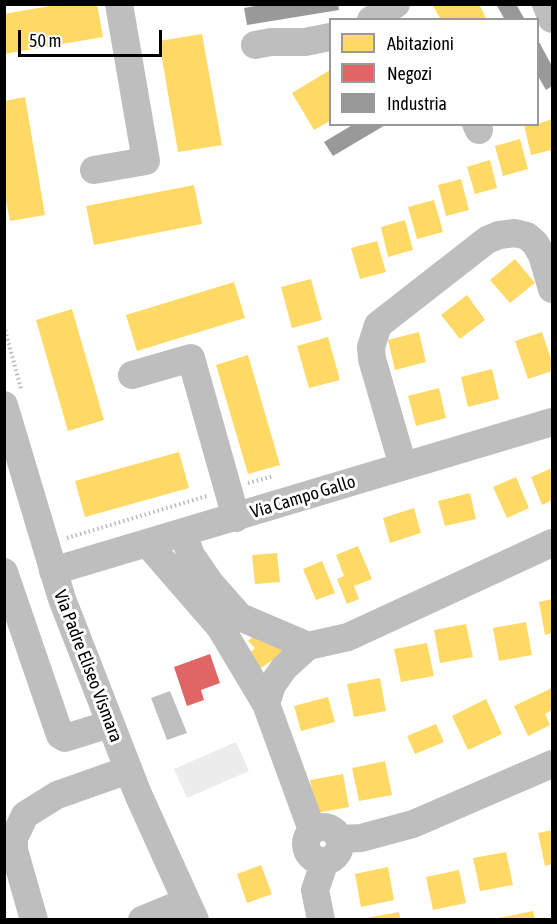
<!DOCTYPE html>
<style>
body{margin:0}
#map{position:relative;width:557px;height:924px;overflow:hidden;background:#fff;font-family:"Asap Condensed",sans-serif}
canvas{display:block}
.frame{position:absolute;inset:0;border:6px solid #000;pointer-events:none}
.legend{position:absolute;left:329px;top:18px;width:210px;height:108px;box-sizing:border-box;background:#fff;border:2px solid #999;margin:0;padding:8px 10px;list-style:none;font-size:18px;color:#000}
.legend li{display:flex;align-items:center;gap:12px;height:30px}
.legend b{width:30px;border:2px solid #999}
.scale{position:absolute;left:18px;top:30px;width:144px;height:27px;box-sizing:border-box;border:3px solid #000;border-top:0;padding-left:8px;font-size:18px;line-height:21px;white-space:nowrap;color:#000;-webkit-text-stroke:4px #fff;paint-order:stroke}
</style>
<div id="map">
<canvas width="557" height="924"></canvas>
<div class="frame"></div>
<ul class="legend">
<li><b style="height:16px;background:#ffd966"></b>Abitazioni</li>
<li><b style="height:16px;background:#e06666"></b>Negozi</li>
<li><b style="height:16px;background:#999"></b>Industria</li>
</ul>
<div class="scale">50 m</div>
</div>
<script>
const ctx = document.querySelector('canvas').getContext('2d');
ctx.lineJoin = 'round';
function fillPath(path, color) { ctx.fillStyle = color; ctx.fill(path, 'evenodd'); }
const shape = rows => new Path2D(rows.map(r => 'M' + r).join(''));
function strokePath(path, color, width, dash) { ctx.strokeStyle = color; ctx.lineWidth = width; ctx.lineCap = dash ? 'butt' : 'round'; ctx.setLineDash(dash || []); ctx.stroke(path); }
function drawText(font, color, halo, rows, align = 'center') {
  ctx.font = font + ' "Asap Condensed",sans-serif'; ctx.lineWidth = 6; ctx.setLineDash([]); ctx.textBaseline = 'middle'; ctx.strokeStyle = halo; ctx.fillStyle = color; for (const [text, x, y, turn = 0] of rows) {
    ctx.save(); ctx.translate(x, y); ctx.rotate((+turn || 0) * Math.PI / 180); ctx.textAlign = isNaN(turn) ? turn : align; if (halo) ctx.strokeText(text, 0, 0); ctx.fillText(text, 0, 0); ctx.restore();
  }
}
fillPath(shape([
 [236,742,249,771,187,798,174,769]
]), '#ececec');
fillPath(shape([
 [170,691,187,733,167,740,151,698]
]), '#bfbfbf');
fillPath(shape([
 [61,4,97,4,103,37,4,54,4,14],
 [432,4,479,4,487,20,441,20],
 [202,34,222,145,178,152,159,41],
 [330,70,330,121,314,130,292,93],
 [25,97,45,215,10,221,4,191,4,101],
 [552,119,552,150,531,155,524,125,538,124],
 [520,139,528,169,503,176,495,146],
 [490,160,497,188,475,194,467,167],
 [461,179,469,210,446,216,438,185],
 [194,185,202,224,94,245,86,206],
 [434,200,443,232,417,239,408,207],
 [405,220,413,250,388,257,381,227],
 [377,241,386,272,360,279,351,248],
 [515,259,535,283,510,303,490,280],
 [311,279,322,320,292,328,281,287],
 [234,282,245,318,137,351,126,315],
 [467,295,485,320,460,339,441,315],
 [72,309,104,420,68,431,36,320],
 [419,332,426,362,395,370,388,340],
 [542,332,552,362,552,371,528,379,515,341],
 [328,337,340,380,309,388,297,346],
 [248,355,280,465,248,474,216,365],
 [492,369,499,399,468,407,461,377],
 [439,388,446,418,416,426,408,396],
 [179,452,189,488,85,517,75,481],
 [552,468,552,500,542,505,531,477],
 [516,477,529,508,507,518,493,487],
 [470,493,476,519,445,526,438,501],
 [414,508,421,533,390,543,383,518],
 [358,546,372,579,354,586,359,599,347,604,337,579,344,576,336,555],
 [277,553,280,582,255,584,252,555],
 [322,561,335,593,316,600,303,569],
 [552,599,552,633,545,635,539,602],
 [526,622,532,655,499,661,493,628],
 [466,624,473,657,440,663,434,630],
 [258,632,286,651,258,670,246,656,255,648,248,641],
 [427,643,434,676,401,682,394,649],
 [380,678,386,711,354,717,347,684],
 [552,688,552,710,545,714,550,725,528,736,514,706],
 [328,697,335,722,301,731,294,706],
 [486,699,502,734,468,750,452,716],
 [436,724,444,742,415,754,407,736],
 [385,761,392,795,359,801,352,768],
 [343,774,349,807,317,813,310,780],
 [552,830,552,864,545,866,538,833],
 [506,852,513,885,480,891,473,858],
 [261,865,272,894,247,903,237,874],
 [388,867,394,900,361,907,355,874],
 [459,870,466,903,433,910,426,877],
 [533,911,535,920,499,920,499,918],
 [399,912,401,920,366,920,366,918]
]), '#ffd966');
fillPath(shape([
 [210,654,220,683,201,690,204,700,187,706,174,667]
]), '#e06666');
fillPath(shape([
 [266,4,338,4,339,10,247,25,244,8],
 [496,4,516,4,525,20,505,20],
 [538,40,552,66,552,86,546,90,538,76],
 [354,124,387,124,333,156,324,142]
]), '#999');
strokePath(shape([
 [4,209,4,221],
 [4,326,21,389],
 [248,483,274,476],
 [67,538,207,496]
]), '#b9b9b9', 4, [1.5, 3]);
strokePath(shape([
 [546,4,552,19],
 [371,20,396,4],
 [255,45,271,42,305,42,330,37],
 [476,124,479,130],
 [94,170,146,161,119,4],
 [132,375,191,358,236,518],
 [4,405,62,599,138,794,195,920],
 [403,466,372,359,371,347,378,325,487,240,499,235,515,233,527,236,535,243,542,255,552,289],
 [183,534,191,555,210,583,240,617,308,646],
 [148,544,220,627,266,704],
 [53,571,552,422],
 [4,572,60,735,65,738,110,724],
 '306 844a17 17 0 1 1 34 0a17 17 0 1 1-34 0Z',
 [312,830,266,704,272,685,284,668,308,646,348,637,552,543],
 [339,839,361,838,413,824,552,764],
 [34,920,14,850,14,838,25,815,57,795,128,770],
 [142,920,186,902],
 [321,920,315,890,325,861]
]), '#bebebe', 28);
drawText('18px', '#000', '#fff', [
 ["Via Campo Gallo",303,497,-17],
 ["Via Padre Eliseo Vismara",88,666,69]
]);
</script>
